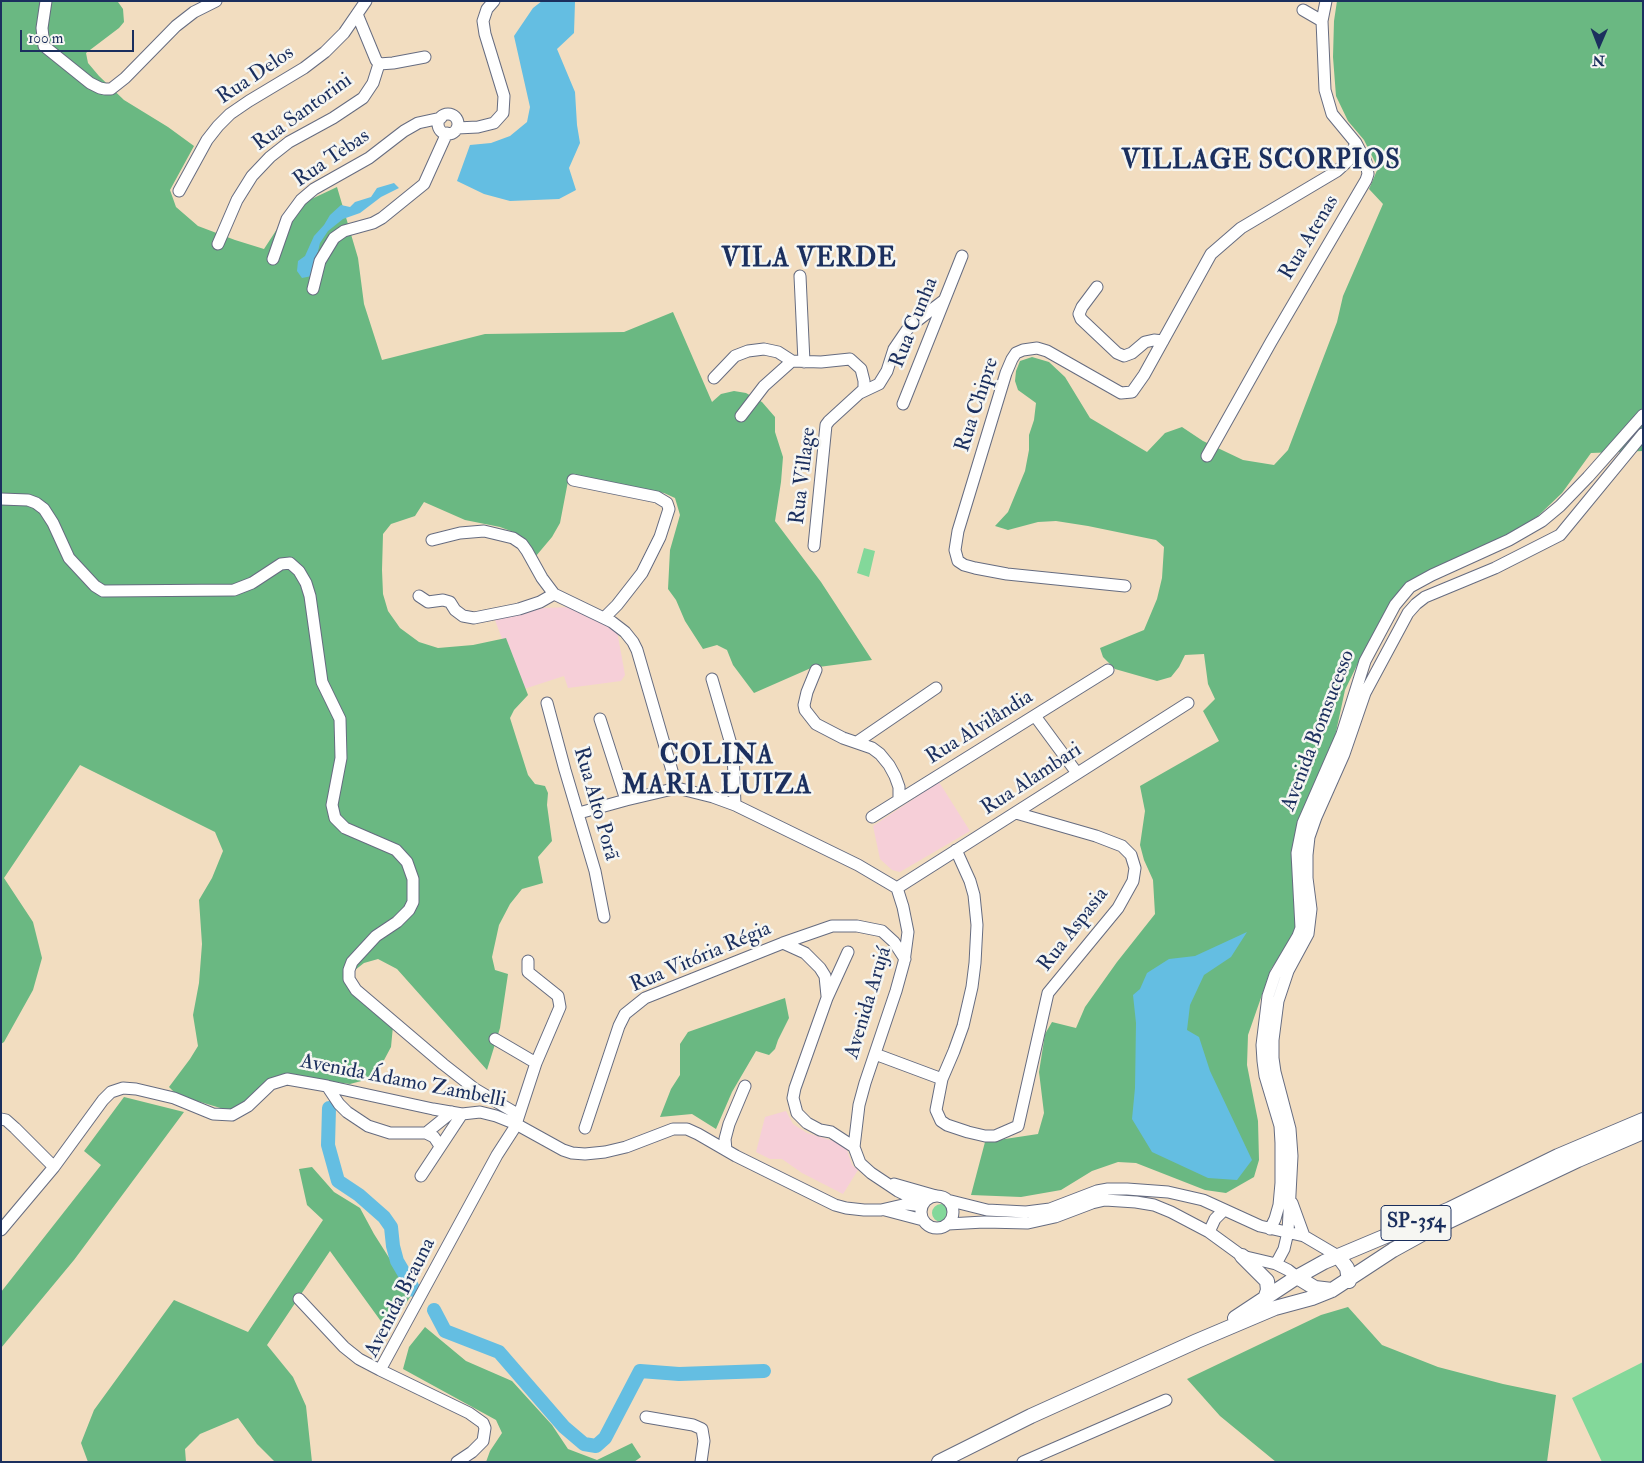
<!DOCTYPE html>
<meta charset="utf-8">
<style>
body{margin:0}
#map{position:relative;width:1644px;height:1463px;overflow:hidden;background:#f2ddc0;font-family:"IM FELL Double Pica",serif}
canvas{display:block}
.frame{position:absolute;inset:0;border:2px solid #1b2f5e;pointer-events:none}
.north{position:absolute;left:1574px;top:20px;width:50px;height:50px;-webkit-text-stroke:4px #f6f6f2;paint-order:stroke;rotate:181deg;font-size:14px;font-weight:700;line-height:20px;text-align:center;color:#1b2f5e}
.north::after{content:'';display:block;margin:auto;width:18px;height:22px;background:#1b2f5e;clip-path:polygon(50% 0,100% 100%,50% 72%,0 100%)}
.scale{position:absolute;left:20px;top:30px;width:114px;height:22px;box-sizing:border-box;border:2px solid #1b2f5e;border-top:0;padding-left:6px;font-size:15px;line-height:18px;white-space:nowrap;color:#1b2f5e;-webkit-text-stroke:4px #f6f6f2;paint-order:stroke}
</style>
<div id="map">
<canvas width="1644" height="1463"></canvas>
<div class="frame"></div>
<div class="north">N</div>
<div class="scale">100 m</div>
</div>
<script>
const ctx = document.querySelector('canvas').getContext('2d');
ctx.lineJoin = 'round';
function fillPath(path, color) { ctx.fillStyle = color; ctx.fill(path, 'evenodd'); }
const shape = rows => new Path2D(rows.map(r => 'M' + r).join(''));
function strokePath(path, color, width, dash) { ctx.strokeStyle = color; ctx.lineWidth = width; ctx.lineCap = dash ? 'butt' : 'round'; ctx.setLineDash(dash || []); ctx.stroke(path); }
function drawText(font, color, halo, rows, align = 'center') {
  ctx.font = font + ' "IM FELL Double Pica",serif'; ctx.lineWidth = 5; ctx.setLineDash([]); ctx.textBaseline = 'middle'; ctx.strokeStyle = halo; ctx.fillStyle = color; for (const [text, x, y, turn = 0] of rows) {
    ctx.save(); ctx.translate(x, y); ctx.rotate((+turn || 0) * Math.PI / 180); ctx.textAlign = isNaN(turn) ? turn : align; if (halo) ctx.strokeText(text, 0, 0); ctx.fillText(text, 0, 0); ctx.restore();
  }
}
fillPath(shape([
 [570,607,617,631,625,675,621,681,568,688,564,676,521,690,495,620,543,608],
 [939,782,970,831,900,872,892,870,880,859,873,826],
 [786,1111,793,1124,807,1133,840,1143,847,1150,852,1165,858,1170,843,1194,802,1173,782,1159,770,1159,756,1152,765,1117]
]), '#f6cfd8');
fillPath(shape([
 [864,548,875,551,869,577,857,573],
 '932 1213a9 9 0 1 1 18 0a9 9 0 1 1-18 0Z',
 [1643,1362,1643,1462,1602,1462,1572,1398]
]), '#83d89a');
fillPath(shape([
 [1,1,118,2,123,9,124,22,119,28,86,53,88,63,99,76,124,100,168,127,194,146,170,190,176,207,198,226,235,240,264,249,279,226,303,203,337,187,358,258,364,304,382,360,485,334,624,332,673,312,712,402,721,394,734,391,746,393,762,402,775,417,775,432,783,457,781,482,775,521,821,582,872,660,811,668,754,693,733,665,727,650,717,645,703,649,685,621,676,600,668,589,670,550,680,515,675,498,664,493,569,476,560,523,552,537,536,556,516,533,500,527,465,520,424,502,415,516,391,524,383,534,382,570,383,594,388,611,400,628,419,642,438,648,473,645,506,638,528,695,514,710,510,718,528,775,535,784,545,786,548,793,547,805,552,841,538,857,543,883,522,889,510,904,499,925,492,957,495,970,508,974,500,1028,487,1070,397,969,378,959,364,963,355,970,347,984,393,1026,391,1047,383,1062,369,1079,350,1084,289,1076,239,1109,227,1110,177,1095,169,1087,190,1059,198,1046,193,1015,199,983,202,944,199,900,212,878,223,851,215,832,80,765,4,878,33,922,42,958,33,990,4,1042,1,1044],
 [1337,1,1643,1,1643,451,1591,453,1562,493,1538,516,1513,532,1404,586,1359,661,1345,690,1333,746,1313,791,1293,843,1297,927,1288,945,1271,969,1248,1035,1247,1065,1258,1121,1259,1160,1254,1177,1226,1193,1205,1190,1136,1163,1118,1162,1092,1171,1061,1190,1021,1197,971,1195,985,1142,1038,1134,1044,1113,1039,1072,1045,1034,1052,1022,1076,1028,1085,1007,1117,962,1155,914,1153,880,1144,860,1140,845,1145,811,1140,786,1219,741,1203,711,1215,699,1208,684,1204,654,1185,655,1179,667,1171,677,1157,681,1115,669,1103,657,1100,648,1144,630,1157,599,1162,578,1164,547,1156,540,1088,526,1056,521,1038,522,1008,530,995,526,1008,512,1025,471,1029,450,1029,435,1034,420,1036,403,1018,390,1015,381,1016,371,1020,361,1032,357,1049,362,1065,377,1090,418,1147,452,1165,433,1182,427,1203,441,1243,460,1274,465,1288,450,1337,322,1343,296,1383,204,1369,189,1378,168,1364,140,1348,121,1336,96,1333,57,1334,21],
 [785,998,789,1018,778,1040,775,1049,769,1055,756,1051,732,1092,716,1129,692,1114,660,1117,671,1089,680,1075,680,1044,688,1032],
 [124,1097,184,1112,74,1260,1,1348,1,1292,101,1165,84,1151],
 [312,1167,334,1192,360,1208,374,1234,412,1294,388,1331,330,1251,267,1345,293,1377,306,1406,312,1462,275,1462,257,1444,238,1418,200,1434,185,1449,186,1462,88,1462,81,1443,94,1410,174,1300,248,1332,323,1220,307,1205,299,1169],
 [1348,1307,1382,1345,1438,1367,1503,1384,1556,1395,1547,1462,1276,1462,1220,1416,1187,1379,1321,1315],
 [425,1327,466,1361,512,1381,552,1425,568,1449,597,1460,632,1443,641,1457,634,1462,486,1462,490,1451,502,1433,496,1420,403,1369,409,1347]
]), '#6ab882');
fillPath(shape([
 [542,1,576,1,575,2,574,33,557,49,575,92,577,125,580,143,569,168,576,190,559,199,510,201,484,194,457,181,470,145,491,143,510,136,527,122,530,107,514,36,533,8],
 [394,183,399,188,381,197,360,213,343,219,328,231,320,243,312,276,302,278,297,271,298,261,305,256,314,236,324,225,330,215,341,205,350,207,355,202,371,197,377,188],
 [1247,932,1231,957,1204,975,1190,1005,1187,1030,1199,1037,1210,1071,1252,1160,1237,1180,1208,1178,1152,1152,1132,1119,1135,1088,1136,1023,1133,995,1140,989,1147,973,1169,959,1195,956]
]), '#64bee2');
strokePath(shape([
 [329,1108,328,1145,338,1181,359,1195,384,1217,391,1227,393,1246,397,1261,414,1290],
 [434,1310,445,1331,499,1352,564,1427,584,1444,596,1446,605,1438,640,1371,679,1374,764,1371]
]), '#64bee2', 14);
const minor = shape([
 [46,1,42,28,44,46,90,83,100,88,105,89,111,89,125,78,176,26,194,12,216,1],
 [1303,10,1322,21],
 [357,14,376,60,379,64],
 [379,64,393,63,425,57],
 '438 124a10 10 0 1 1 20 0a10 10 0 1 1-20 0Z',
 [457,128,478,127,494,123,503,113,504,96,485,34,483,21,487,9,494,1],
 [179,191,207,140,218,126,230,114,249,101,304,68,325,52,344,33,366,1],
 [218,244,237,200,252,176,270,157,289,142,333,118,363,98,373,83,379,64],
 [273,259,287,219,301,200,314,189,369,158,404,131,418,123,441,118],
 [800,276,804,362],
 [1097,287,1082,307,1079,314,1081,319,1117,353,1124,356,1132,353,1145,342,1154,340,1163,341],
 [313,289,320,261,334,238,344,231,373,223,382,218,424,184,447,133],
 [714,378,735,356,748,351,764,349,778,352,792,361],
 [860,393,879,384,887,371,894,349,909,327,943,301],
 [903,404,962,256],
 [741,416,764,386,792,361,821,362,850,359,861,369,864,381,864,389,829,421,826,425,814,546],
 [1207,456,1271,342,1366,180,1368,174,1366,162,1356,143,1332,114,1325,90,1322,21,1326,1],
 [573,480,657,497,667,503,669,509,660,537,642,573,617,605,604,618],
 [1,499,28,500,36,503,44,509,53,523,69,558,95,586,103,591,234,590,252,583,281,564,290,563,299,571,306,583,310,596,322,682,340,719,341,758,332,805,335,818,345,828,396,850,407,862,413,879,413,902,409,910,397,922,376,936,352,962,349,970,349,979,356,990,443,1064,475,1089,519,1115],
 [432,540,460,533,484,531,513,538,522,544,527,551,542,578,554,594,612,622,625,632,633,642,637,650,677,788],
 [1125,586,1007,574,975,568,964,565,958,561,955,550,958,531,1006,373,1012,359,1016,353,1023,350,1037,348,1047,351,1121,393,1132,392,1144,375,1211,254,1241,228,1337,171,1348,161,1356,143],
 [419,596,428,602,443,600,450,602,455,610,463,616,474,618,519,609,540,602,554,594],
 [816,670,807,692,804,705,805,710,816,724,843,738,872,748,880,754,889,765,895,776,899,787,899,800],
 [712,679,733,751,735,805],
 [547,703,565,770,595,871,604,917],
 [1035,716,1077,773],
 [600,719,626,800],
 [857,742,936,688],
 [579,813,626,800,677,788,713,797,735,805,858,865,897,888,903,907,908,932,904,962,896,991,865,1083,859,1105,854,1147,860,1163,871,1173,898,1191,922,1203],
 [872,817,1108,670],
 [956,850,970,881,974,895,977,925,975,963,972,987,963,1026,954,1051,942,1079,936,1110,941,1121,947,1125,968,1132,985,1136,995,1136,1018,1126,1048,993,1118,908,1133,881,1135,868,1131,855,1122,846,1096,836,1016,813],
 [897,888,1188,703],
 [783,943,805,953,820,968,825,976,827,996],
 [848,952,827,998,795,1088,793,1098,797,1113,807,1123,820,1130,831,1132,854,1147],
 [495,1039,536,1063],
 [875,1054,942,1079],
 [327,1086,339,1104,347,1112,368,1126,390,1133,426,1133,434,1137,440,1146],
 [1,1119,6,1120,15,1128,54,1167],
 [517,1121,536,1063,560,1007,558,996,528,972,528,961],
 [585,1128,619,1026,625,1014,645,998,783,943,832,926,857,926,882,931,894,942,905,959],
 [426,1133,452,1112],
 [726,1150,725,1139,729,1124,745,1086],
 [421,1176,462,1114],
 [894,1184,936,1196],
 '921 1212a16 16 0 1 1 32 0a16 16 0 1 1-32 0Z',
 [947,1200,987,1210,1026,1212,1050,1209,1097,1191,1108,1189,1127,1189,1168,1192,1203,1200,1260,1226,1304,1236,1338,1256],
 [1292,1203,1304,1236],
 [885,1210,923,1220],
 [948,1224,984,1222,1028,1223,1055,1217,1092,1203,1105,1200,1136,1202,1154,1205,1171,1212,1209,1232,1242,1256,1276,1264,1288,1270,1297,1277],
 [1270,1229,1275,1219,1279,1205,1281,1183,1281,1143,1280,1126,1265,1076,1263,1061,1262,1045,1268,996,1275,975,1298,936,1301,928,1297,853,1303,823,1342,734,1365,661,1395,605,1410,587,1432,575,1509,540,1542,521,1560,506,1588,477,1643,415],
 [1,1230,54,1167,103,1100,111,1092,123,1088,136,1089,174,1098,213,1114,232,1115,248,1106,271,1084,287,1079,327,1086,433,1109,462,1114,480,1112,496,1116,516,1124,563,1150,572,1153,585,1154,605,1152,626,1147,673,1129,687,1129,698,1134,736,1156,835,1205,846,1208,864,1210,881,1210,907,1204,922,1206],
 [1209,1232,1215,1219,1224,1210],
 [1276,1264,1284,1249,1288,1232,1292,1156,1290,1129,1275,1072,1273,1058,1273,1040,1278,1001,1288,971,1308,934,1311,909,1307,878,1307,855,1309,837,1316,817,1344,754,1365,693,1408,613,1416,604,1425,597,1495,568,1560,535,1643,434],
 [299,1299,344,1347,359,1359,380,1370],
 [646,1417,693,1425,702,1429,704,1441,701,1462],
 [457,1462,472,1452,483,1441,485,1428,483,1423,469,1413,380,1370,497,1155,517,1124],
 [1023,1462,1166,1400]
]);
const major = shape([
 [1242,1256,1267,1281,1268,1290,1265,1299],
 [1338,1256,1347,1268,1349,1281],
 [1297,1277,1315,1288,1332,1290],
 [1235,1318,1297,1277,1324,1262,1450,1209,1558,1156,1643,1120],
 [939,1462,1031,1416,1197,1341,1275,1308,1312,1298,1332,1290,1393,1250,1422,1234,1578,1160,1643,1132]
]);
strokePath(minor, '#666c80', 13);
strokePath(major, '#666c80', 16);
strokePath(minor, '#fff', 11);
strokePath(major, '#fff', 14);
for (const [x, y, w] of [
 [1416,1223,70]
]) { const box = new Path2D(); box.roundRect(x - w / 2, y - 17.5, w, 35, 4); ctx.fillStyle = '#f6f6f2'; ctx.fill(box); strokePath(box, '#1b2f5e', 1); }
drawText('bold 20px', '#1b2f5e', null, [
 ["SP-354",1416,1223]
]);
drawText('21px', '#1b2f5e', '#f6f6f2', [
 ["Rua Delos",256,76,-34],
 ["Rua Santorini",303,113,-36],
 ["Rua Tebas",332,159,-34],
 ["Rua Atenas",1310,238,-59],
 ["Rua Cunha",915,323,-68],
 ["Rua Chipre",978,405,-72],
 ["Rua Village",804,476,-83],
 ["Rua Alvilândia",980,728,-32],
 ["Avenida Bomsucesso",1319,731,-69],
 ["Rua Alambari",1032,780,-33],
 ["Rua Alto Porã",595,804,74],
 ["Rua Aspasia",1074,930,-52],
 ["Rua Vitória Régia",701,958,-23],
 ["Avenida Arujá",869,1003,-73],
 ["Avenida Ádamo Zambelli",403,1082,11],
 ["Avenida Brauna",401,1298,-63]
]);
ctx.letterSpacing = '1px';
drawText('bold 26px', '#1b2f5e', '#f6f6f2', [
 ["VILLAGE SCORPIOS",1261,162],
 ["VILA VERDE",809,260],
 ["COLINA",717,757],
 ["MARIA LUIZA",717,787]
]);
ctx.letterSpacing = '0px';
</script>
